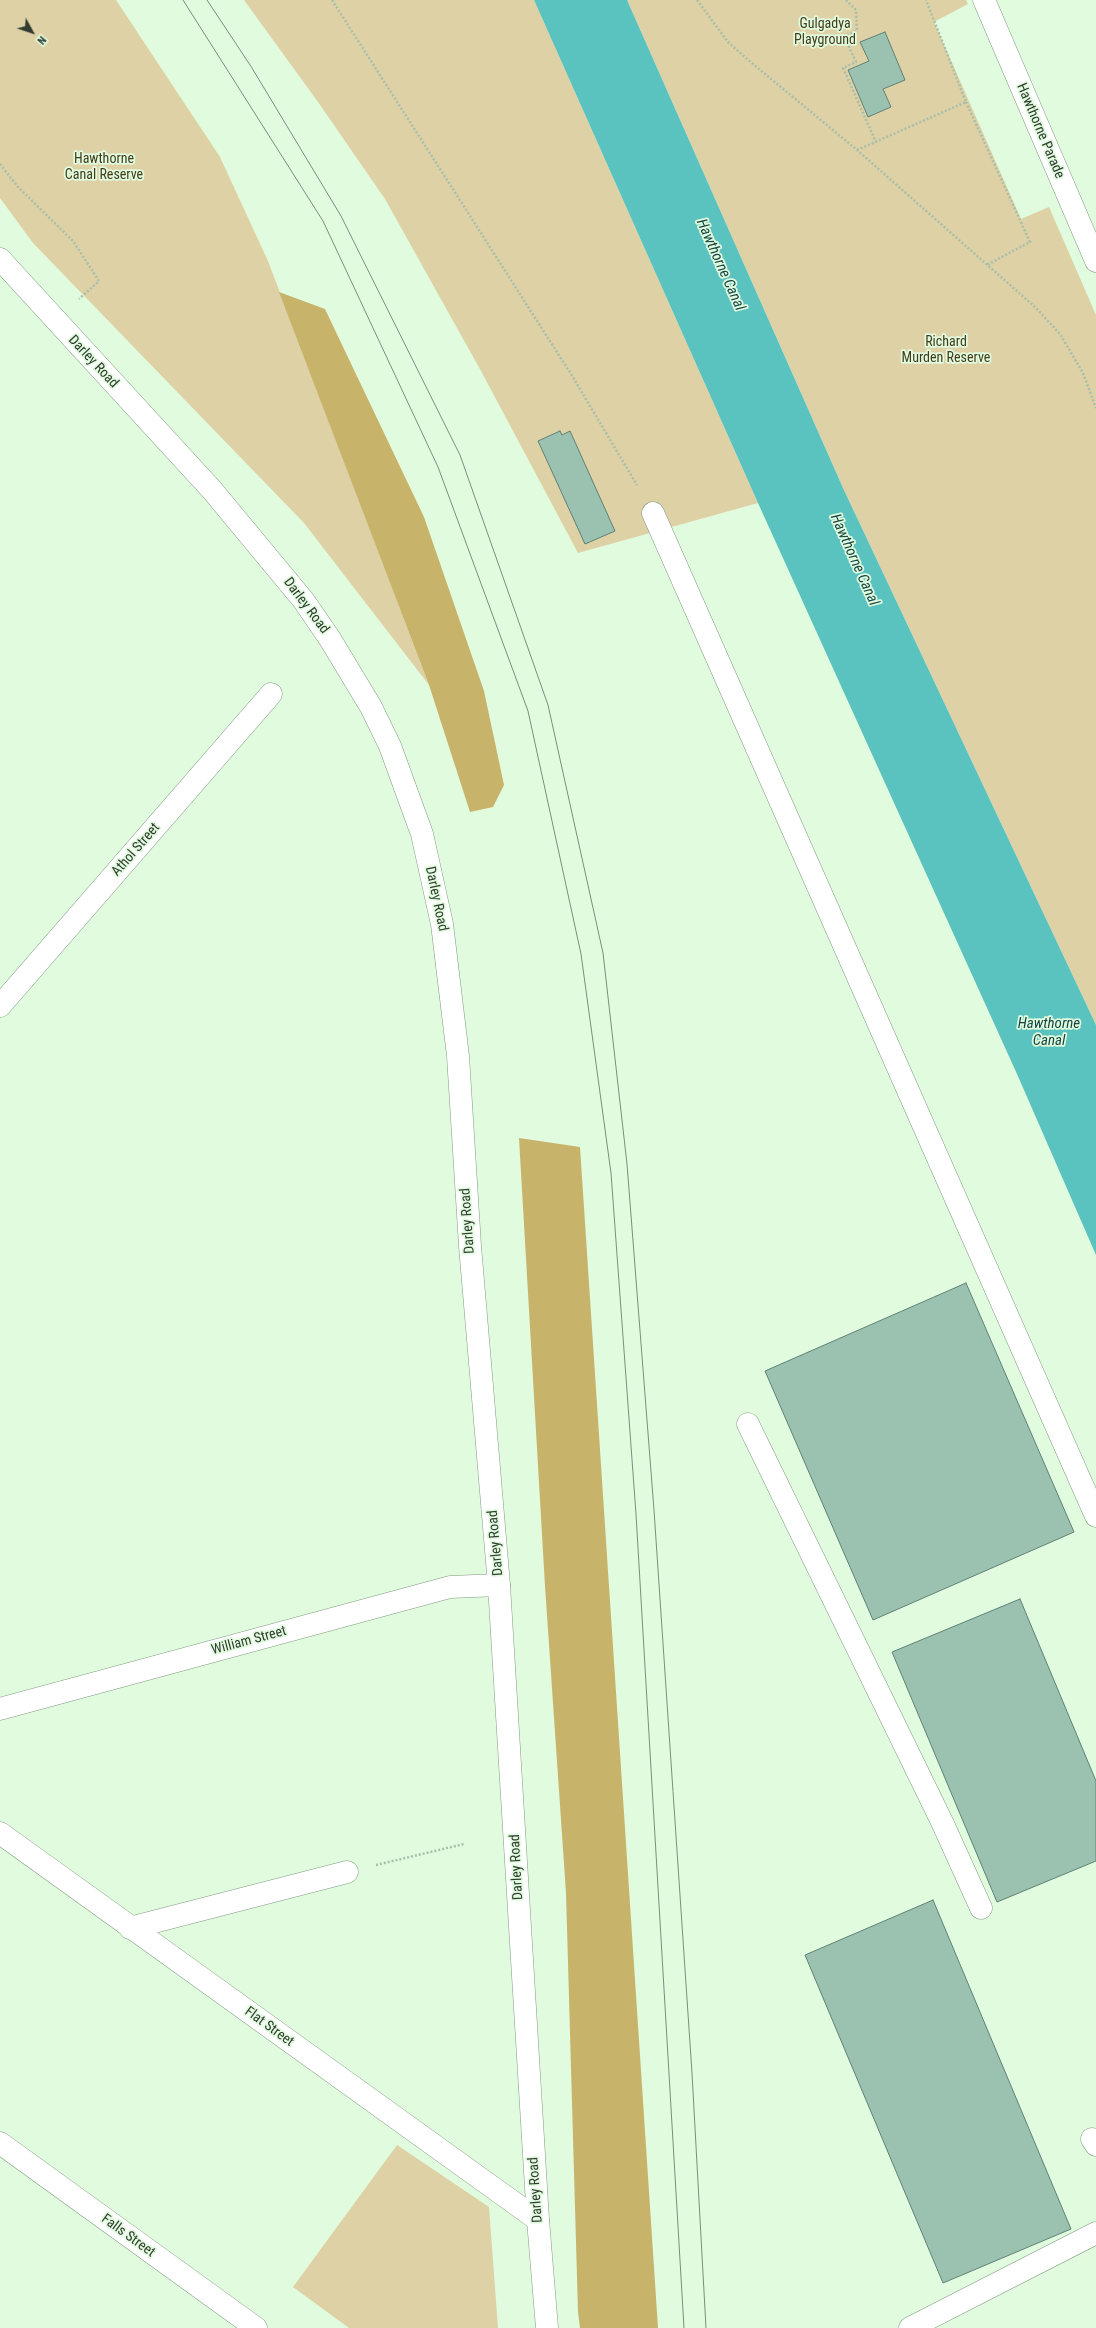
<!DOCTYPE html>
<style>
body{margin:0}
#map{position:relative;width:1096px;height:2328px;overflow:hidden;background:#e1fbdf;font-family:"Roboto Condensed",sans-serif}
canvas{display:block}
.north{position:absolute;left:12px;top:12px;width:40px;height:40px;-webkit-text-stroke:3px #e1fbdf;paint-order:stroke;rotate:130deg;font-size:11px;font-weight:700;line-height:16px;text-align:center;color:#313b30}
.north::after{content:'';display:block;margin:auto;width:14px;height:18px;background:#313b30;clip-path:polygon(50% 0,100% 100%,50% 72%,0 100%)}
</style>
<div id="map">
<canvas width="1096" height="2328"></canvas>
<div class="north">N</div>
</div>
<script>
const ctx = document.querySelector('canvas').getContext('2d');
ctx.lineJoin = 'round';
function fillPath(path, color) { ctx.fillStyle = color; ctx.fill(path, 'evenodd'); }
const shape = rows => new Path2D(rows.map(r => 'M' + r).join(''));
function strokePath(path, color, width, dash) { ctx.strokeStyle = color; ctx.lineWidth = width; ctx.lineCap = dash ? 'butt' : 'round'; ctx.setLineDash(dash || []); ctx.stroke(path); }
function drawText(font, color, halo, rows, align = 'center') {
  ctx.font = font + ' "Roboto Condensed",sans-serif'; ctx.lineWidth = 3.5; ctx.setLineDash([]); ctx.textBaseline = 'middle'; ctx.strokeStyle = halo; ctx.fillStyle = color; for (const [text, x, y, turn = 0] of rows) {
    ctx.save(); ctx.translate(x, y); ctx.rotate((+turn || 0) * Math.PI / 180); ctx.textAlign = isNaN(turn) ? turn : align; if (halo) ctx.strokeText(text, 0, 0); ctx.fillText(text, 0, 0); ctx.restore();
  }
}
fillPath(shape([
 [0,0,116,0,220,157,268,261,429,685,304,523,33,243,0,198],
 [244,0,534,0,758,503,578,553,481,371,385,199,318,102],
 [627,0,966,0,968,4,934,22,1021,219,1049,207,1096,315,1096,1025,843,488],
 [397,2145,489,2207,498,2328,349,2328,293,2287]
]), '#ded1a6');
fillPath(shape([
 [279,292,325,309,424,517,484,691,504,785,493,807,470,812,429,685],
 [519,1138,580,1147,658,2328,580,2328,578,2312,566,1893,545,1586]
]), '#c8b36a');
fillPath(shape([
 [534,0,627,0,843,488,1096,1025,1096,1255,1017,1074,758,503]
]), '#5ac2bf');
const building = shape([
 [885,32,905,80,883,89,891,107,868,117,848,70,869,61,860,42,885,32],
 [560,431,562,435,570,431,615,531,585,544,538,441,560,431],
 [966,1283,1074,1532,873,1620,765,1371,966,1283],
 [1020,1599,1096,1781,1096,1861,997,1902,892,1652,1020,1599],
 [933,1900,1071,2229,943,2283,805,1955,933,1900]
]);
fillPath(building, '#9bc1b1');
strokePath(building, '#5e8274', 1);
const lane = shape([
 [653,513,1096,1516],
 [748,1424,943,1824,981,1908],
 [130,1928,347,1872],
 [1092,2139,1096,2145],
 [910,2328,1096,2233]
]);
const street = shape([
 [984,0,1096,261],
 [0,1006,271,694],
 [0,1709,450,1587,499,1585],
 [0,1833,538,2220],
 [0,2143,256,2328]
]);
const primary = shape([
 [0,259,212,490,304,601,330,639,371,707,390,746,422,834,442,924,458,1056,470,1246,499,1585,538,2220,547,2328]
]);
strokePath(lane, '#829a80', 23);
strokePath(street, '#829a80', 23);
strokePath(primary, '#829a80', 23);
strokePath(shape([
 [332,0,571,374,637,485],
 [697,0,728,42,747,59,857,150,1035,307,1060,334,1083,373,1096,408],
 [846,0,856,10,857,31,844,36,856,62,843,68,876,142],
 [966,102,1030,242,987,265],
 [857,150,966,102,926,0],
 [0,164,17,186,73,241,99,281,79,299],
 [376,1865,464,1844]
]), '#a9bea8', 2.5, [2, 2]);
strokePath(lane, '#fff', 22);
strokePath(street, '#fff', 22);
strokePath(primary, '#fff', 22);
strokePath(shape([
 [183,0,323,221,438,467,528,711,581,954,611,1173,636,1514,684,2328],
 [207,0,252,68,341,216,460,455,548,705,603,953,627,1164,654,1510,692,2073,706,2328]
]), '#7c8d7b', 1);
drawText('14px', '#443b1b', '#e1fbdf', [
 ["Gulgadya",825,24],
 ["Playground",825,40],
 ["Hawthorne",104,159],
 ["Canal Reserve",104,175],
 ["Richard",946,342],
 ["Murden Reserve",946,358]
]);
drawText('14px', '#313b30', '#e1fbdf', [
 ["Hawthorne Parade",1040,131,67],
 ["Darley Road",93,362,47],
 ["Darley Road",306,606,53],
 ["Athol Street",136,850,-49],
 ["Darley Road",436,899,78],
 ["Darley Road",468,1221,-94],
 ["Darley Road",496,1543,-95],
 ["William Street",249,1641,-15],
 ["Darley Road",517,1867,-93],
 ["Flat Street",269,2027,36],
 ["Darley Road",536,2190,-94],
 ["Falls Street",128,2236,36]
]);
drawText('italic 15px', '#164544', '#e1fbdf', [
 ["Hawthorne Canal",720,265,66],
 ["Hawthorne Canal",854,560,66],
 ["Hawthorne",1049,1024],
 ["Canal",1049,1041]
]);
</script>
